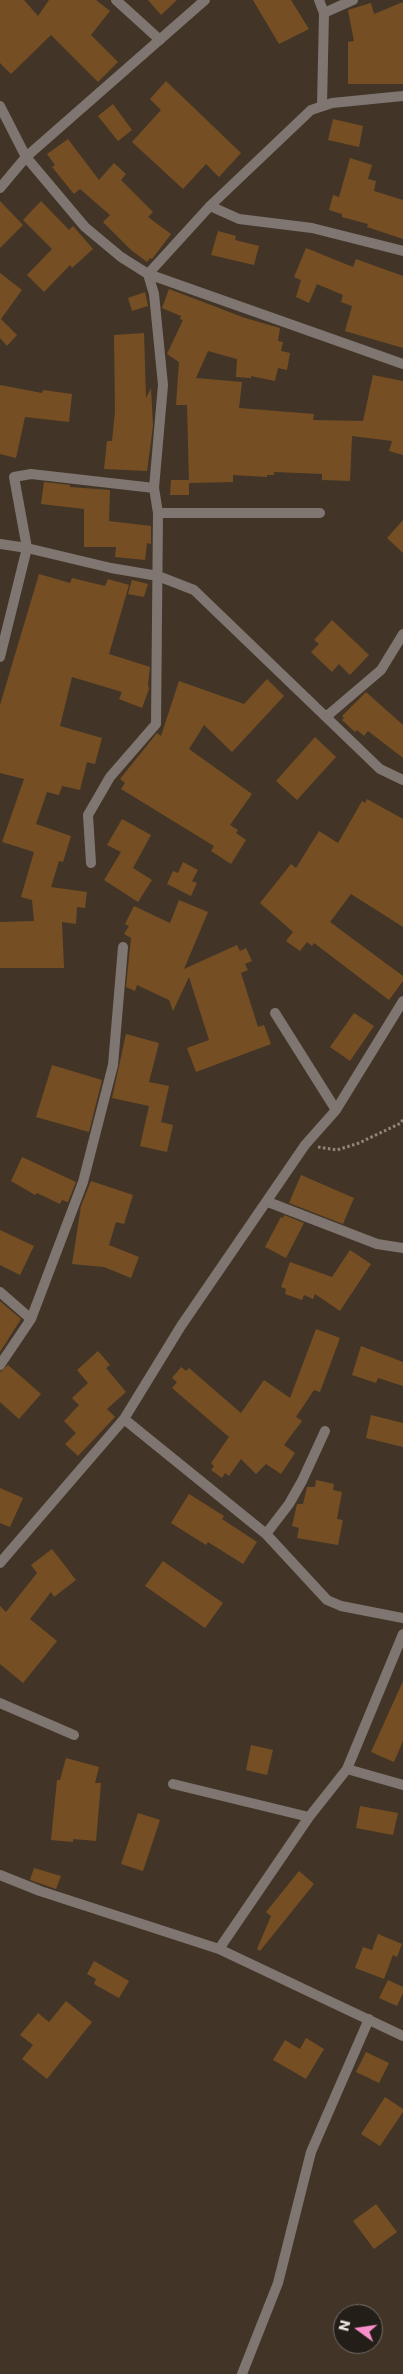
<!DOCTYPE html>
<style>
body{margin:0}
#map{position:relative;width:403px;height:2374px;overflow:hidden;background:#423527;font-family:Poppins,sans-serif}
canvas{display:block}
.north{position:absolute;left:333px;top:2304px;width:50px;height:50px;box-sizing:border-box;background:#241e18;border:1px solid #746c66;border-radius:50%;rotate:284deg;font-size:14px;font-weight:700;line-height:20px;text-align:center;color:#ebe2da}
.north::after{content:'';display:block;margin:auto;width:18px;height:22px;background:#f98fca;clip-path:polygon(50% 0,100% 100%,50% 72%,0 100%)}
</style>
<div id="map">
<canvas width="403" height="2374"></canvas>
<div class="north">N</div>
</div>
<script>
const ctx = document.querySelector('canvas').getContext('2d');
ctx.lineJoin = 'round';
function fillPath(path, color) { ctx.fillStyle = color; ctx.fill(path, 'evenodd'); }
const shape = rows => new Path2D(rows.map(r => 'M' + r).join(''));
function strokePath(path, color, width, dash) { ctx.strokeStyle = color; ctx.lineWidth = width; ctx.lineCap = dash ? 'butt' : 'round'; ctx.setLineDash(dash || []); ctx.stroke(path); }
fillPath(shape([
 [0,0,24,0,38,16,49,0,96,0,110,11,91,35,118,62,98,82,51,35,11,74,0,63],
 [148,0,177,0,161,15],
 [253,0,291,0,309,29,279,44],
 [403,2,403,84,348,84,348,42,354,41,348,10,371,3,374,14],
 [166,81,241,153,219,177,206,164,183,189,132,142,161,110,150,99],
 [113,104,132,130,118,141,98,116],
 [333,119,363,126,359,147,328,140],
 [68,139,99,180,114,163,126,174,121,180,153,212,148,217,171,234,152,259,150,258,147,262,131,250,103,222,110,215,80,189,74,194,52,167,55,165,47,154],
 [350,158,372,165,368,179,376,181,374,191,403,200,403,239,367,227,368,224,342,217,342,214,329,210,333,195,339,197],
 [0,201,23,225,0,248],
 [41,201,69,230,73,226,93,249,72,268,70,265,44,292,27,275,52,249,23,220],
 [218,231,236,236,235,240,259,246,254,265,211,255],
 [306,248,353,267,356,259,403,276,403,348,345,331,352,306,341,302,343,295,317,284,309,303,296,297,301,280,294,277],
 [0,273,22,290,1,319,17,335,7,346,0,338],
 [169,289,245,318,280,328,278,341,283,342,281,351,290,353,287,370,278,368,275,381,251,376,251,378,236,377,237,359,208,351,196,378,242,382,239,408,314,414,313,420,363,421,373,375,403,381,403,455,389,451,392,441,352,436,350,481,322,480,322,474,274,472,274,475,267,475,267,477,233,475,233,482,189,483,187,405,176,405,179,362,167,354,183,320,180,319,181,316,162,308],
 [145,292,148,306,132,311,128,298],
 [144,333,146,398,151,388,153,426,147,471,104,469,107,441,112,441,115,412,114,335],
 [0,385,42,393,43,390,72,394,69,422,25,417,16,458,0,454],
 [171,480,189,480,189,495,170,495],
 [44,482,70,485,70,487,110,490,109,521,151,526,151,544,147,543,145,560,115,557,116,547,84,547,84,509,41,504],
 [403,520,403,553,387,538],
 [39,574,70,583,72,578,105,586,108,579,129,585,109,654,150,667,148,684,149,689,142,708,119,699,122,692,72,677,60,726,102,738,95,764,87,762,80,790,62,786,59,795,47,792,36,824,71,836,63,862,59,861,51,887,87,892,85,908,77,907,76,924,62,922,64,968,0,968,0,922,34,921,32,900,21,897,34,852,2,842,24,779,0,773,0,705],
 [132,580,148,584,144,597,128,594],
 [332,620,369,655,350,675,339,664,332,672,311,652,319,644,314,640],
 [267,679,284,696,232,752,204,725,189,749,252,794,230,825,238,830,236,833,246,840,231,864,211,851,214,846,121,789,125,783,120,779,157,733,161,736,179,681,244,704],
 [366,692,403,725,403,758,368,731,364,736,357,730,355,732,342,720,344,718,342,716],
 [315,737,336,757,297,800,276,781],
 [367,799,403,819,403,927,351,894,330,922,403,976,403,981,389,1000,314,943,312,946,307,942,300,951,286,941,293,932,260,903,291,864,296,868,319,831,338,843,362,801,365,803],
 [122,819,151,835,133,868,152,880,138,902,104,880,121,852,107,845],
 [183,862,198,870,192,881,197,883,191,896,167,884,173,871,178,873],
 [179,900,208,912,184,969,237,945,240,951,246,948,252,961,245,964,248,970,241,973,258,1027,264,1025,271,1044,196,1072,187,1048,209,1040,189,977,173,1011,169,1000,137,985,135,991,126,987,131,938,124,934,129,926,125,924,134,906,170,923],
 [354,1013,374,1026,350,1061,330,1047],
 [126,1034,159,1043,149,1082,169,1086,161,1122,173,1125,167,1152,140,1146,149,1106,112,1098],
 [52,1065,102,1080,89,1132,36,1117],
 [22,1157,76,1182,68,1202,62,1200,60,1204,37,1193,35,1195,11,1181],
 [301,1175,354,1198,343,1224,289,1203],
 [91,1181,133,1195,124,1224,116,1222,109,1245,139,1257,131,1278,104,1267,72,1264,81,1206],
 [284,1215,304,1223,286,1258,265,1247,281,1217,283,1218],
 [0,1230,34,1246,20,1275,0,1265],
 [350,1250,371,1264,340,1311,315,1294,313,1299,304,1295,302,1300,285,1294,286,1289,281,1287,290,1262,332,1277],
 [0,1301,21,1319,0,1352],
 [316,1329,340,1338,320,1392,314,1390,296,1417,302,1421,284,1445,295,1453,281,1474,266,1464,256,1474,241,1459,229,1476,225,1473,222,1478,211,1470,214,1466,211,1463,229,1437,172,1388,177,1382,172,1378,181,1367,186,1371,189,1368,241,1413,264,1380,290,1398],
 [361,1346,403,1362,403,1386,378,1378,376,1383,352,1375],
 [98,1351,110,1365,106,1368,126,1392,107,1409,115,1417,78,1456,65,1444,76,1433,64,1421,79,1405,72,1398,88,1383,77,1370],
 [8,1365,41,1394,19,1419,0,1402,0,1372],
 [371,1415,403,1423,403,1447,366,1438],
 [316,1480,334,1484,333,1490,342,1492,337,1519,343,1520,338,1545,297,1538,299,1528,292,1526,297,1504,303,1504,307,1487,315,1487],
 [0,1488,23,1498,10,1527,0,1523],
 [189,1494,224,1516,222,1519,257,1542,243,1564,208,1542,206,1545,171,1523],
 [52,1549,76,1580,54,1597,51,1592,30,1619,57,1641,23,1683,0,1664,0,1606,6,1612,37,1573,31,1565],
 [163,1561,223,1603,205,1628,145,1586],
 [403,1681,403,1741,394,1762,371,1752],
 [251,1745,273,1750,267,1775,246,1770],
 [66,1758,99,1767,95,1783,101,1783,96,1841,73,1839,73,1842,51,1840,57,1780,60,1780],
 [360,1806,398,1813,393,1835,356,1828],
 [138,1813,160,1820,143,1871,121,1864],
 [34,1868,61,1876,56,1889,30,1880],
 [299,1871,314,1884,260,1951,257,1949,271,1916,266,1912],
 [378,1934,402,1944,397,1957,393,1955,384,1979,355,1968,363,1947,372,1950],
 [94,1961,129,1981,119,1998,94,1984,96,1979,87,1974],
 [388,1980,403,1987,403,1993,397,2006,379,1998],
 [66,2001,92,2022,47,2079,22,2059,33,2045,20,2035,38,2013,49,2022],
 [306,2038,324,2049,306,2079,273,2060,285,2040,300,2049],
 [366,2052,389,2063,379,2083,356,2072],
 [385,2097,403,2109,403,2112,380,2146,361,2134],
 [376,2204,397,2232,374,2249,353,2221]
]), '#754f23');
strokePath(shape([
 [318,1147,337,1150,359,1143,401,1123,403,1119]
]), '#91867a', 3, [2.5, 2.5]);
strokePath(shape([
 [116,0,160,40],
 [319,0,324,13,322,106],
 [324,13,353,0],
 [0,106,26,157,85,227,121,257,148,274,403,364],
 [0,188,26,157,205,0],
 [210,206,239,219,312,228,403,251],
 [158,513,320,513],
 [0,544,27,548,111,568,158,576,194,590,380,769,403,780],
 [0,657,27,548,14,477,31,474,154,488],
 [327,716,381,670,403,634],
 [91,863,88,815,110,777,156,724,158,513,154,488,163,385,154,294,148,274,210,206,311,110,332,103,403,96],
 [275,1013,336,1110],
 [268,1202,377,1244,403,1248],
 [0,1292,31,1319],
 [0,1365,31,1319,83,1182,113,1065,123,947],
 [124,1419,266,1534,327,1600,341,1606,403,1618],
 [266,1534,289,1504,302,1481,325,1431],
 [0,1563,124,1419,181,1326,305,1145,336,1110,403,1001],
 [0,1703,74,1735],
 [347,1769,403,1785],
 [173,1784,309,1817],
 [0,1875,40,1891,219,1949,403,2036],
 [219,1949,309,1817,347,1769,403,1634],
 [242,2374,278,2283,311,2152,369,2019]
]), '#7f7671', 10);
</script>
